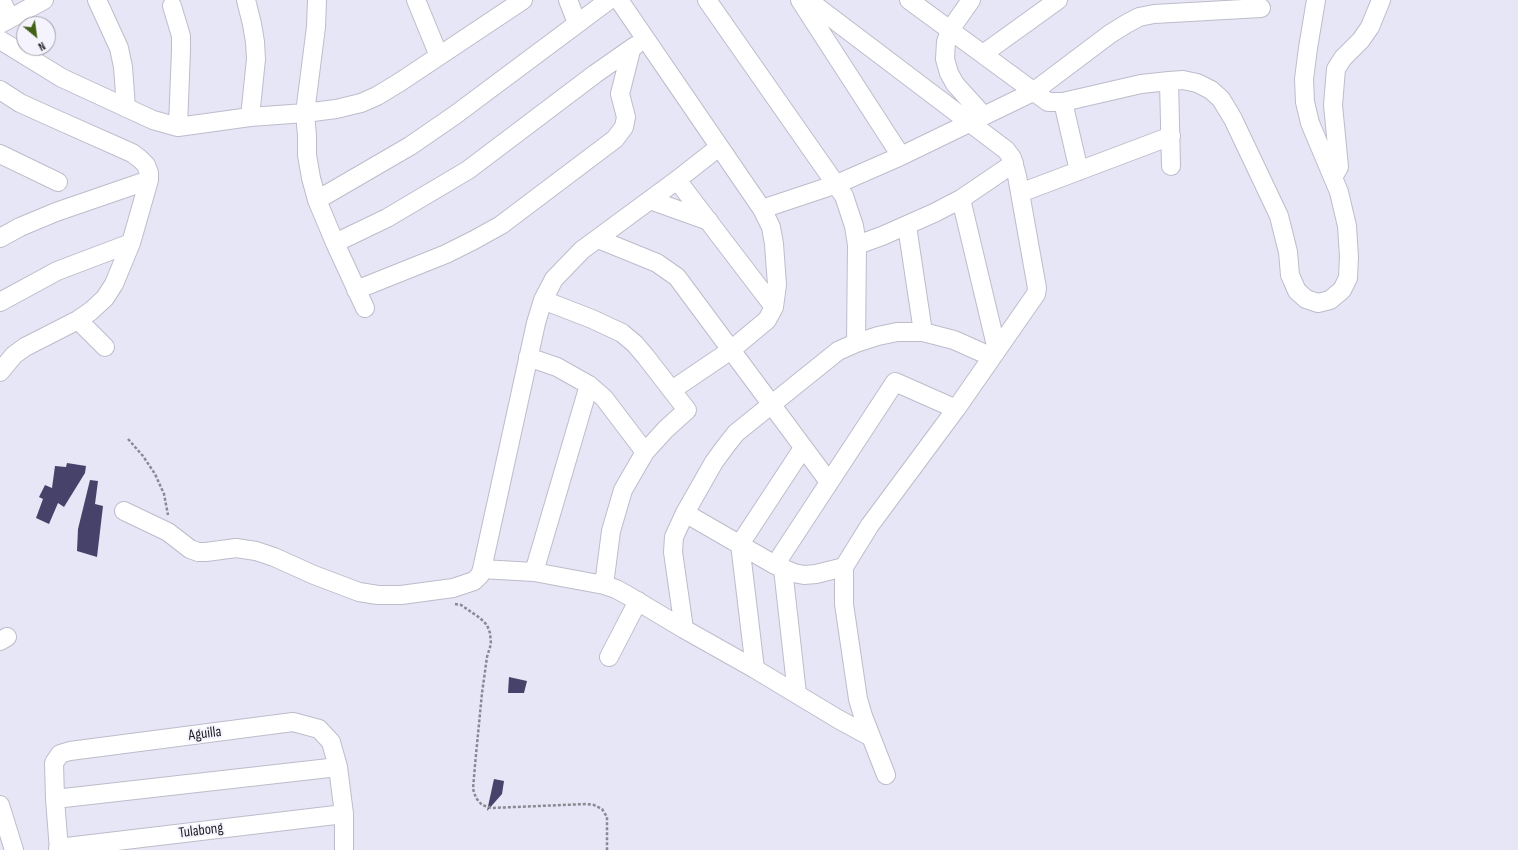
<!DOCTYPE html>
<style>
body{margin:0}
#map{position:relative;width:1518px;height:850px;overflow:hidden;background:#e7e6f6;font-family:"Sofia Sans Condensed",sans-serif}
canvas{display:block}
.north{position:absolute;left:16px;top:16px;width:40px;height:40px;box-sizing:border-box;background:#f5f4fe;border:1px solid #9f9ea6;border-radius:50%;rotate:151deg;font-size:11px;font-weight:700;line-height:16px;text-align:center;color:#1d1d22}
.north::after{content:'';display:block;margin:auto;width:14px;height:18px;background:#416115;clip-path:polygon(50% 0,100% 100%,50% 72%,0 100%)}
</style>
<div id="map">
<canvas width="1518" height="850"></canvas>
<div class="north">N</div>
</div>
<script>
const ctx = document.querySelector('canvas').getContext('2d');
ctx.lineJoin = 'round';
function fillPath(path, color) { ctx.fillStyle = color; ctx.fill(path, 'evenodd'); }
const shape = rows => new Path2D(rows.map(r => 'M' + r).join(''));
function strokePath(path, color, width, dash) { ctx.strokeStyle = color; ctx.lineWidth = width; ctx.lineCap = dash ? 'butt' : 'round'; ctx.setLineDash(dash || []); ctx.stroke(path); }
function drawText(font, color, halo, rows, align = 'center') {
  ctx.font = font + ' "Sofia Sans Condensed",sans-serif'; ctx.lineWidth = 4; ctx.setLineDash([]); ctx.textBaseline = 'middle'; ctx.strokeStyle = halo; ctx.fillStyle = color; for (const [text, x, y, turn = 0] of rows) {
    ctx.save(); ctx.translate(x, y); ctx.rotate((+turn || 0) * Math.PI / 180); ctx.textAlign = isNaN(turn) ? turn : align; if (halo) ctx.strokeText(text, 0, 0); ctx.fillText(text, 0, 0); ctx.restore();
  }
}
fillPath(shape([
 [67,463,86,466,85,473,64,507,58,503,49,524,36,518,43,499,39,497,45,485,52,488,55,466,66,467],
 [90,480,98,481,95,504,103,506,97,557,77,551,78,529],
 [509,677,527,681,524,693,508,693],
 [494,779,504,781,502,794,487,811]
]), '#464269');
const minor = shape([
 [1,0,10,18],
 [97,0,119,48,123,67,126,108],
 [246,0,252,24,255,42,256,59,250,117],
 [317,0,316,27,305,113,307,136,307,155,311,178,317,200,335,243,365,308],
 [416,0,439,56],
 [568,0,577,23],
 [619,0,762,209,771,227,774,244,777,285,774,307,767,320,731,350,672,390],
 [707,0,844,196,854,226,857,245,856,343],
 [800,0,901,156],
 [808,0,1006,150,1012,158,1017,176,1037,288,1036,294,956,409,870,525,844,567,844,604,858,699,863,716,886,775],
 [909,0,1048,102,1063,102,1141,84,1169,81,1183,80,1197,83,1211,90,1221,99,1233,119,1279,216,1288,252,1290,275,1297,291,1306,299,1318,303,1330,300,1342,290,1348,278,1349,257,1347,226,1339,192,1310,123,1305,102,1304,79,1308,48,1316,0],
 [971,0,950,30,946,42,945,59,949,73,955,84,983,115],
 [172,6,181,36,181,50,178,127],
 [0,24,44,0],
 [0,40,62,78,153,120,178,127,250,117,305,113,336,109,361,103,377,96,400,82,523,0],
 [983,54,1058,0],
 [1169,81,1171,166],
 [0,90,20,103,51,117,132,153,140,159,146,165,149,173,149,180,131,243,114,284,105,298,91,311,78,320,25,347,14,355,0,372],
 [1063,102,1079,171],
 [0,154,58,182],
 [1333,177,1339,167,1333,105,1336,69,1343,58,1361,40,1370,27,1381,0],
 [677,180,774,307],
 [1020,193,1171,136],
 [961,199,997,350],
 [317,200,410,146,455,115,609,0],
 [650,200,709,221],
 [762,209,837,184,901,156,1033,92,1110,34,1126,24,1139,17,1154,14,1261,8],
 [907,226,923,332],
 [0,238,20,227,56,212,149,180],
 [598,239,657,263,677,277,829,482],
 [335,243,387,218,468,170,595,74,635,46],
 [857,245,882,236,934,213,961,199,1014,163],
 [356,290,446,254,474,240,501,225,615,139,624,127,626,117,620,94,631,50],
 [543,300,592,319,622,333,635,344,646,357,687,410,666,429,645,452,623,490,611,531,604,585],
 [0,302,57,271,131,243],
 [78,320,105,347],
 [528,357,557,367,589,385,604,398,645,452],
 [124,511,168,532,190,549,198,552,206,552,236,548,256,551,274,557,314,575,359,592,378,595,401,595,453,588,474,581,480,575,482,569,536,323,543,300,554,279,582,250,677,180,719,147],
 [685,513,775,565,794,573,804,575,816,574,844,567],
 [775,565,895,382,956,409],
 [482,569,534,572,604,585,616,589,627,595,684,629,755,669,838,719,871,737],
 [783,569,797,694],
 [534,572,589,385],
 [684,629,673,552,674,537,685,513,714,462,725,447,736,433,838,351,856,343,878,336,897,332,923,332,954,340,992,357],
 [0,641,7,637],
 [609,657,638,601],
 [755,669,740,544,803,448],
 [55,799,338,767],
 [0,805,14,850],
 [58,848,344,814],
 [59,850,55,799,54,763,60,754,70,751,293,722,319,729,331,742,338,767,344,814,344,850]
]);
strokePath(minor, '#bdbccb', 20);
strokePath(shape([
 [128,439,143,456,155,474,164,494,168,515],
 [455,604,461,605,480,618,487,625,490,633,491,644,487,657,482,693,475,765,473,789,476,798,482,805,492,808,586,804,594,805,602,809,607,817,607,850]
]), '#898994', 2.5, [3, 2]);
strokePath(minor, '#fff', 18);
drawText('15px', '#1d1d22', '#f5f4fe', [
 ["Aguilla",205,734,-7],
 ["Tulabong",201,831,-7]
]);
</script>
